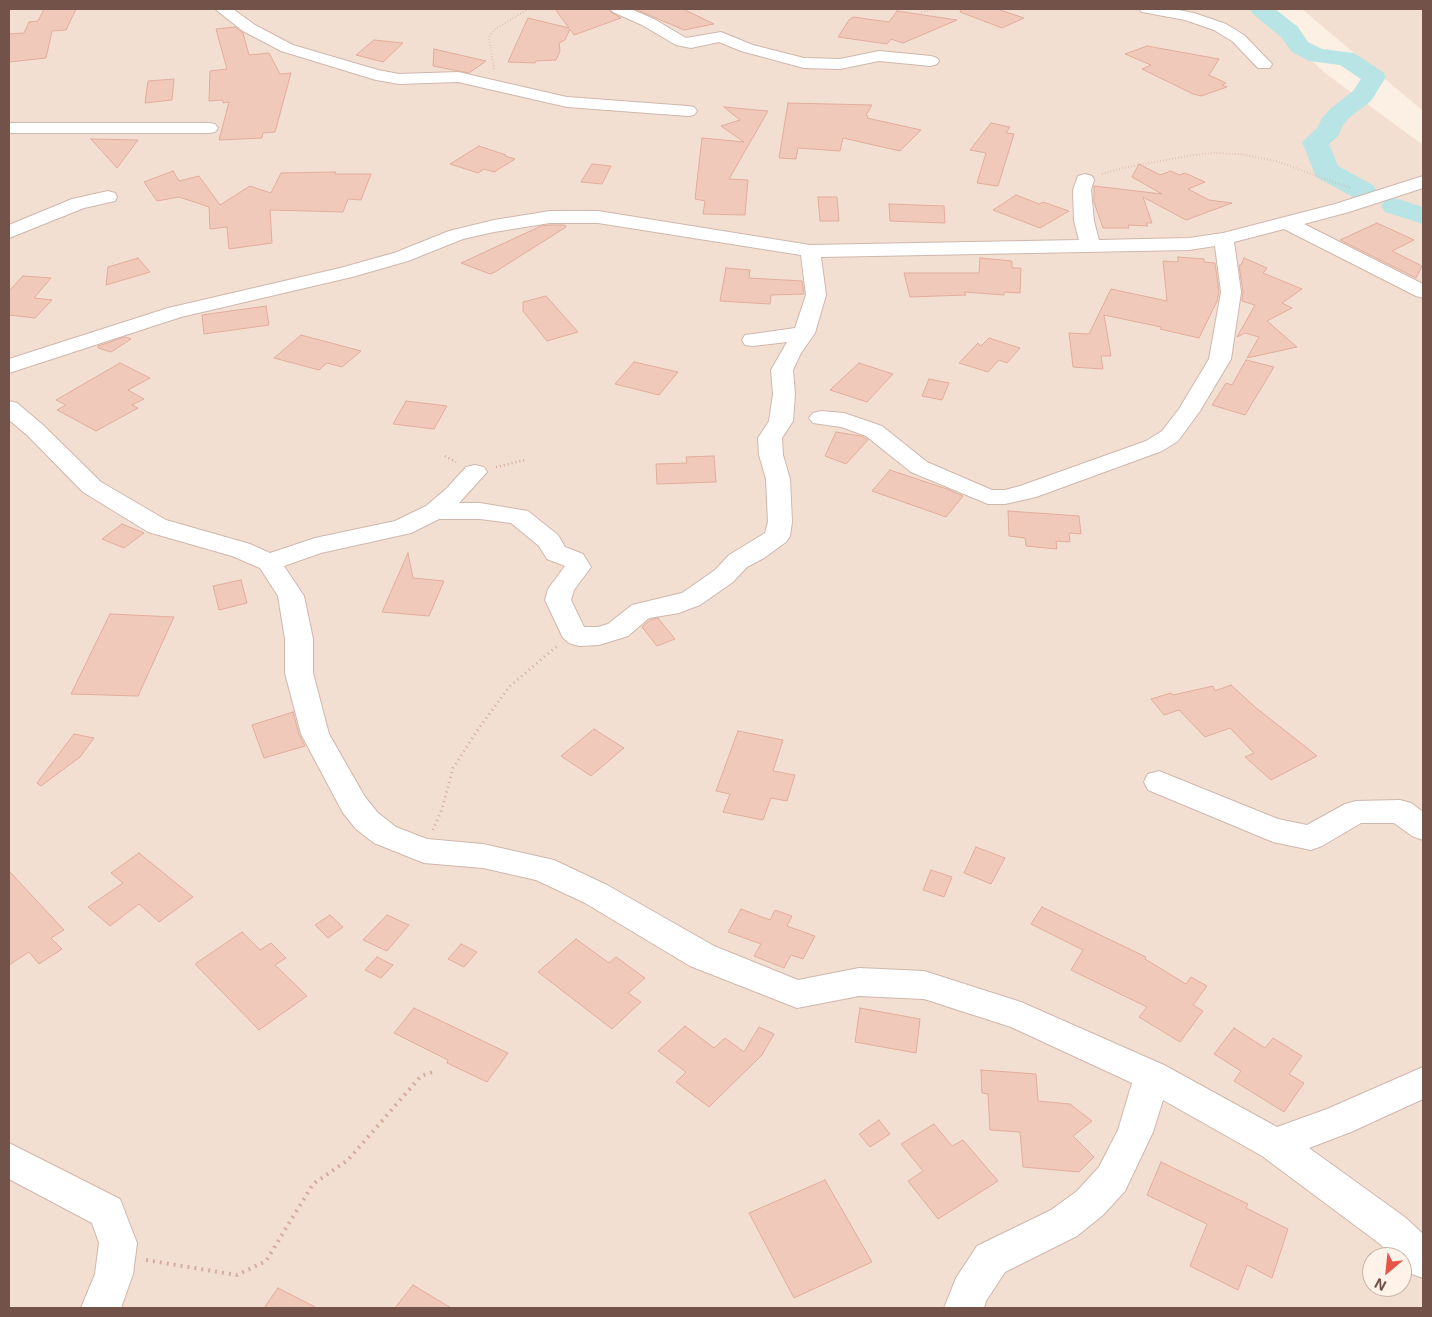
<!DOCTYPE html>
<style>
body{margin:0}
#map{position:relative;width:1432px;height:1317px;overflow:hidden;background:#fcefe3;font-family:Inter,sans-serif}
canvas{display:block}
.frame{position:absolute;inset:0;border:10px solid #735249;pointer-events:none}
.north{position:absolute;left:1362px;top:1247px;width:50px;height:50px;box-sizing:border-box;background:#fff3e9;border:1px solid #c7b3a9;border-radius:50%;rotate:208deg;font-size:14px;font-weight:700;line-height:20px;text-align:center;color:#735249}
.north::after{content:'';display:block;margin:auto;width:18px;height:22px;background:#e55649;clip-path:polygon(50% 0,100% 100%,50% 72%,0 100%)}
</style>
<div id="map">
<canvas width="1432" height="1317"></canvas>
<div class="frame"></div>
<div class="north">N</div>
</div>
<script>
const ctx = document.querySelector('canvas').getContext('2d');
ctx.lineJoin = 'round';
function fillPath(path, color) { ctx.fillStyle = color; ctx.fill(path, 'evenodd'); }
const shape = rows => new Path2D(rows.map(r => 'M' + r).join(''));
function strokePath(path, color, width, dash) { ctx.strokeStyle = color; ctx.lineWidth = width; ctx.lineCap = dash ? 'butt' : 'round'; ctx.setLineDash(dash || []); ctx.stroke(path); }
fillPath(shape([
 [9,9,1257,9,1325,73,1423,145,1423,1308,9,1308],
 [1372,1257,1402,1257,1402,1287,1372,1287],
 [1302,9,1423,9,1423,111]
]), '#f3dfd1');
fillPath(shape([
 [1250,9,1275,9,1298,27,1308,42,1322,49,1354,53,1383,72,1386,77,1371,101,1349,118,1343,125,1338,136,1329,144,1338,166,1373,185,1377,191,1373,197,1363,199,1353,197,1316,177,1302,142,1317,128,1322,118,1331,108,1353,91,1361,79,1340,65,1309,61,1292,52,1281,37,1253,14,1250,9],
 [1395,198,1423,207,1423,224,1385,212,1381,206,1385,200,1395,198]
]), '#b8e4e5');
const building = shape([
 [44,9,76,9,66,30,52,31,46,58,9,62,9,34,24,33,29,22,38,21,44,9],
 [555,9,608,9,612,13,621,18,574,35,570,29,565,40,559,43,560,51,556,60,536,61,535,63,508,62,528,18,569,28,555,9],
 [635,9,683,9,714,24,684,30,635,9],
 [961,9,997,9,1024,18,1002,28,960,12,961,9],
 [897,11,957,20,903,43,891,39,887,44,838,37,849,20,853,17,889,22,897,11],
 [235,27,243,33,249,55,269,53,280,74,291,73,275,132,263,133,262,138,219,140,229,102,223,103,223,100,209,101,210,71,227,69,216,29,235,27],
 [374,40,403,43,383,62,356,55,374,40],
 [1147,46,1219,59,1209,75,1226,83,1222,85,1227,87,1201,96,1193,94,1142,69,1151,65,1125,54,1147,46],
 [434,49,486,61,469,73,433,66,434,49],
 [174,79,172,100,145,103,148,81,174,79],
 [788,103,872,105,866,115,868,116,867,118,921,130,900,151,843,138,840,151,798,148,796,159,779,158,788,103],
 [724,107,768,111,729,179,748,180,745,215,703,214,705,201,695,199,702,138,744,142,721,126,740,120,724,107],
 [991,123,1010,127,1006,133,1014,134,998,186,977,183,986,153,970,150,991,123],
 [91,139,138,140,117,168,91,139],
 [479,146,506,155,505,156,515,159,494,172,484,169,478,173,450,164,479,146],
 [592,164,611,166,602,184,581,182,592,164],
 [1139,164,1160,175,1171,171,1179,175,1185,173,1205,182,1188,189,1209,200,1232,203,1186,220,1143,197,1152,223,1146,223,1148,226,1128,225,1129,228,1103,228,1094,202,1094,186,1162,194,1132,177,1139,164],
 [173,171,179,181,199,176,220,205,250,186,271,193,281,173,336,172,335,174,371,174,361,200,348,199,343,212,270,210,272,243,229,249,227,227,210,229,209,207,179,197,157,201,144,182,173,171],
 [1016,195,1039,204,1043,202,1069,211,1040,228,993,210,1016,195],
 [818,197,837,197,839,221,820,221,818,197],
 [889,204,944,206,945,223,890,221,889,204],
 [1377,223,1414,240,1392,251,1422,266,1416,278,1340,240,1377,223],
 [550,225,565,225,566,227,495,272,490,274,461,263,541,226,550,225],
 [1178,257,1204,259,1204,262,1215,263,1219,292,1217,301,1199,338,1160,329,1161,327,1104,315,1111,356,1101,356,1103,369,1073,367,1069,333,1089,334,1111,289,1167,301,1163,261,1178,262,1178,257],
 [138,258,150,272,106,285,108,267,138,258],
 [980,258,1012,261,1012,268,1021,268,1020,293,1004,292,1004,295,964,292,966,295,910,297,904,273,979,273,980,258],
 [1244,258,1267,268,1263,273,1302,289,1282,303,1292,308,1267,321,1297,347,1247,358,1259,337,1245,333,1237,337,1255,305,1242,301,1243,292,1239,265,1241,265,1244,258],
 [726,268,750,270,749,278,802,281,804,294,771,295,770,304,720,301,726,268],
 [23,276,51,278,34,298,52,300,35,318,9,315,9,291,23,276],
 [546,296,578,332,547,341,523,311,523,302,546,296],
 [266,306,269,325,204,334,202,315,266,306],
 [301,335,361,351,342,367,327,363,319,370,274,358,301,335],
 [125,337,131,339,111,352,98,348,98,346,125,337],
 [989,338,1020,348,1007,363,999,360,988,372,959,363,978,343,981,346,989,338],
 [1246,360,1274,367,1245,415,1212,405,1226,383,1232,385,1246,360],
 [634,362,678,372,659,395,615,384,634,362],
 [120,363,150,378,128,390,144,399,132,405,138,408,96,431,57,410,66,405,56,400,120,363],
 [859,363,893,374,867,402,830,390,859,363],
 [929,379,949,383,942,400,922,396,929,379],
 [406,401,447,406,434,429,393,424,406,401],
 [836,432,861,436,868,440,846,464,825,456,836,432],
 [714,456,716,482,657,484,656,464,687,463,686,457,714,456],
 [890,470,947,489,963,496,946,517,872,491,890,470],
 [1008,511,1079,516,1081,534,1069,533,1070,542,1056,541,1057,549,1026,546,1025,538,1009,536,1008,511],
 [122,524,144,533,124,548,102,539,122,524],
 [408,553,413,578,444,581,429,616,382,612,408,553],
 [241,580,247,603,219,610,213,586,241,580],
 [110,614,174,617,138,696,71,694,110,614],
 [658,618,675,639,657,646,642,627,650,620,658,618],
 [1231,685,1255,707,1317,756,1271,780,1245,757,1254,753,1230,728,1205,737,1179,710,1164,715,1151,699,1171,693,1173,695,1213,686,1215,691,1231,685],
 [293,712,299,734,305,746,264,758,252,725,293,712],
 [594,729,624,748,591,776,561,756,594,729],
 [738,731,783,740,773,771,795,775,787,801,771,798,763,820,723,812,730,794,716,791,738,731],
 [74,734,94,738,80,757,41,786,37,783,74,734],
 [976,847,1005,858,991,884,964,873,976,847],
 [139,853,193,897,159,922,139,904,110,926,88,907,123,883,111,873,139,853],
 [931,870,952,877,944,897,923,890,931,870],
 [9,871,64,930,51,938,62,949,39,964,29,952,9,965,9,871],
 [1042,907,1146,957,1145,959,1186,984,1191,977,1207,986,1193,1005,1203,1011,1180,1042,1139,1017,1147,1007,1071,970,1083,950,1031,924,1042,907],
 [741,909,770,920,775,910,792,916,787,926,815,936,803,959,791,955,784,968,754,956,761,944,728,932,741,909],
 [330,915,343,927,328,938,315,925,330,915],
 [387,915,409,925,387,951,363,940,387,915],
 [242,932,260,950,271,943,286,958,275,965,307,996,259,1030,195,964,242,932],
 [576,939,609,963,616,957,645,978,628,993,641,1002,612,1029,538,972,576,939],
 [461,944,477,952,464,967,448,959,461,944],
 [377,957,393,965,381,978,365,970,377,957],
 [414,1008,508,1053,487,1082,447,1063,448,1060,394,1033,414,1008],
 [860,1008,920,1019,916,1053,855,1042,860,1008],
 [685,1026,714,1048,725,1038,744,1052,759,1027,774,1034,762,1055,709,1107,676,1082,686,1072,658,1051,685,1026],
 [1234,1028,1265,1048,1273,1038,1302,1056,1289,1074,1304,1083,1284,1112,1234,1081,1241,1071,1214,1054,1234,1028],
 [981,1070,1036,1074,1038,1101,1070,1104,1092,1121,1073,1136,1094,1157,1079,1172,1023,1167,1020,1132,990,1130,988,1094,982,1093,981,1070],
 [879,1120,890,1134,870,1147,859,1134,879,1120],
 [934,1124,952,1146,963,1140,998,1181,938,1219,908,1181,923,1171,901,1144,934,1124],
 [1161,1162,1248,1204,1246,1208,1288,1229,1272,1278,1247,1265,1238,1290,1190,1266,1207,1224,1147,1195,1161,1162],
 [825,1180,872,1262,794,1298,749,1213,825,1180],
 [413,1285,451,1308,395,1308,413,1285],
 [278,1288,317,1308,264,1308,278,1288]
]);
fillPath(building, '#f1c9bb');
strokePath(building, '#e3ad9b', 1);
const minor = shape([
 [215,9,233,9,255,25,293,45,378,70,399,74,458,72,567,97,688,106,694,107,697,111,694,115,688,116,567,107,458,82,399,84,376,80,281,51,243,31,215,9],
 [610,9,631,9,654,19,686,38,721,32,753,45,804,58,840,59,879,51,931,56,937,58,939,61,937,64,931,66,879,61,840,69,804,68,741,51,719,42,691,48,676,45,642,25,613,12,610,9],
 [1139,9,1173,9,1194,13,1226,24,1244,35,1272,64,1270,68,1258,68,1232,41,1214,30,1185,20,1142,12,1139,9],
 [9,123,209,123,215,124,218,128,215,132,209,133,9,133,9,123],
 [1085,174,1092,176,1094,180,1091,190,1094,221,1099,240,1189,238,1223,233,1335,204,1423,176,1423,188,1349,212,1304,224,1423,284,1423,298,1416,296,1284,229,1234,242,1241,292,1231,359,1200,411,1178,441,1162,451,1036,497,1005,504,988,504,911,472,866,436,841,427,813,423,809,418,813,413,821,411,844,413,882,426,927,462,992,490,1005,490,1020,486,1146,441,1162,431,1179,409,1209,359,1221,292,1215,246,1189,250,821,257,826,295,815,333,801,353,793,370,795,394,793,421,782,438,783,455,790,479,792,522,790,536,786,542,764,558,747,567,733,582,700,605,679,613,649,618,628,636,599,645,579,646,569,643,563,638,545,600,548,589,565,566,547,559,539,546,511,523,480,519,439,519,411,533,321,553,284,566,304,596,313,639,313,673,329,734,365,797,378,813,396,827,427,839,483,844,554,860,607,885,714,946,798,980,859,968,924,971,1021,1002,1164,1065,1277,1127,1327,1109,1423,1067,1423,1099,1351,1132,1309,1148,1406,1218,1423,1234,1423,1278,1409,1273,1402,1266,1402,1257,1393,1257,1380,1244,1262,1156,1163,1100,1153,1132,1125,1191,1103,1215,1077,1236,1005,1272,986,1301,984,1308,944,1308,956,1278,977,1246,1051,1210,1077,1191,1099,1167,1118,1130,1132,1083,1011,1027,924,999,859,996,797,1008,690,966,585,903,536,880,483,868,424,863,374,843,356,829,343,813,301,734,285,673,285,639,278,596,260,568,232,556,148,532,83,492,27,435,9,420,9,401,17,403,43,425,101,482,166,520,250,544,270,553,315,538,395,521,426,506,447,488,466,467,475,465,484,467,487,472,459,503,480,503,528,511,558,535,565,547,583,554,591,567,574,590,571,600,584,627,598,627,608,624,632,605,682,593,715,570,729,555,765,533,768,522,766,479,759,455,758,438,769,421,773,394,771,370,787,342,753,346,745,345,742,340,745,335,753,334,795,328,806,295,801,255,598,223,550,223,494,232,463,239,408,261,352,277,181,317,9,373,9,359,168,308,340,268,394,253,449,231,494,220,550,211,598,211,810,245,1079,240,1074,221,1073,190,1078,176,1085,174],
 [108,191,115,193,117,197,115,201,84,208,9,238,9,225,72,199,108,191],
 [1159,771,1278,819,1307,825,1345,804,1356,801,1400,800,1411,803,1423,812,1423,840,1412,836,1394,823,1361,823,1322,846,1311,850,1273,842,1148,790,1144,782,1148,774,1159,771],
 [9,1143,120,1199,137,1243,133,1274,121,1308,81,1308,95,1274,99,1243,92,1223,9,1179,9,1143]
]);
strokePath(minor, '#cfb7ac', 2);
strokePath(shape([
 [921,12,940,9],
 [494,69,489,37,494,30,528,9],
 [1102,174,1123,168,1193,155,1214,153,1240,154,1276,161,1350,188]
]), '#d5ac9e', 2, [0.5, 2.5]);
strokePath(shape([
 [445,456,456,462],
 [496,467,525,460]
]), '#d5ac9e', 2.5, [1, 3]);
strokePath(shape([
 [433,830,442,809,453,768,477,731,509,687,557,646]
]), '#d5ac9e', 3, [1, 4]);
strokePath(shape([
 [146,1260,237,1275,266,1261,313,1184,348,1160,421,1076,436,1071]
]), '#d5ac9e', 4, [2, 5]);
fillPath(minor, '#fff');
</script>
